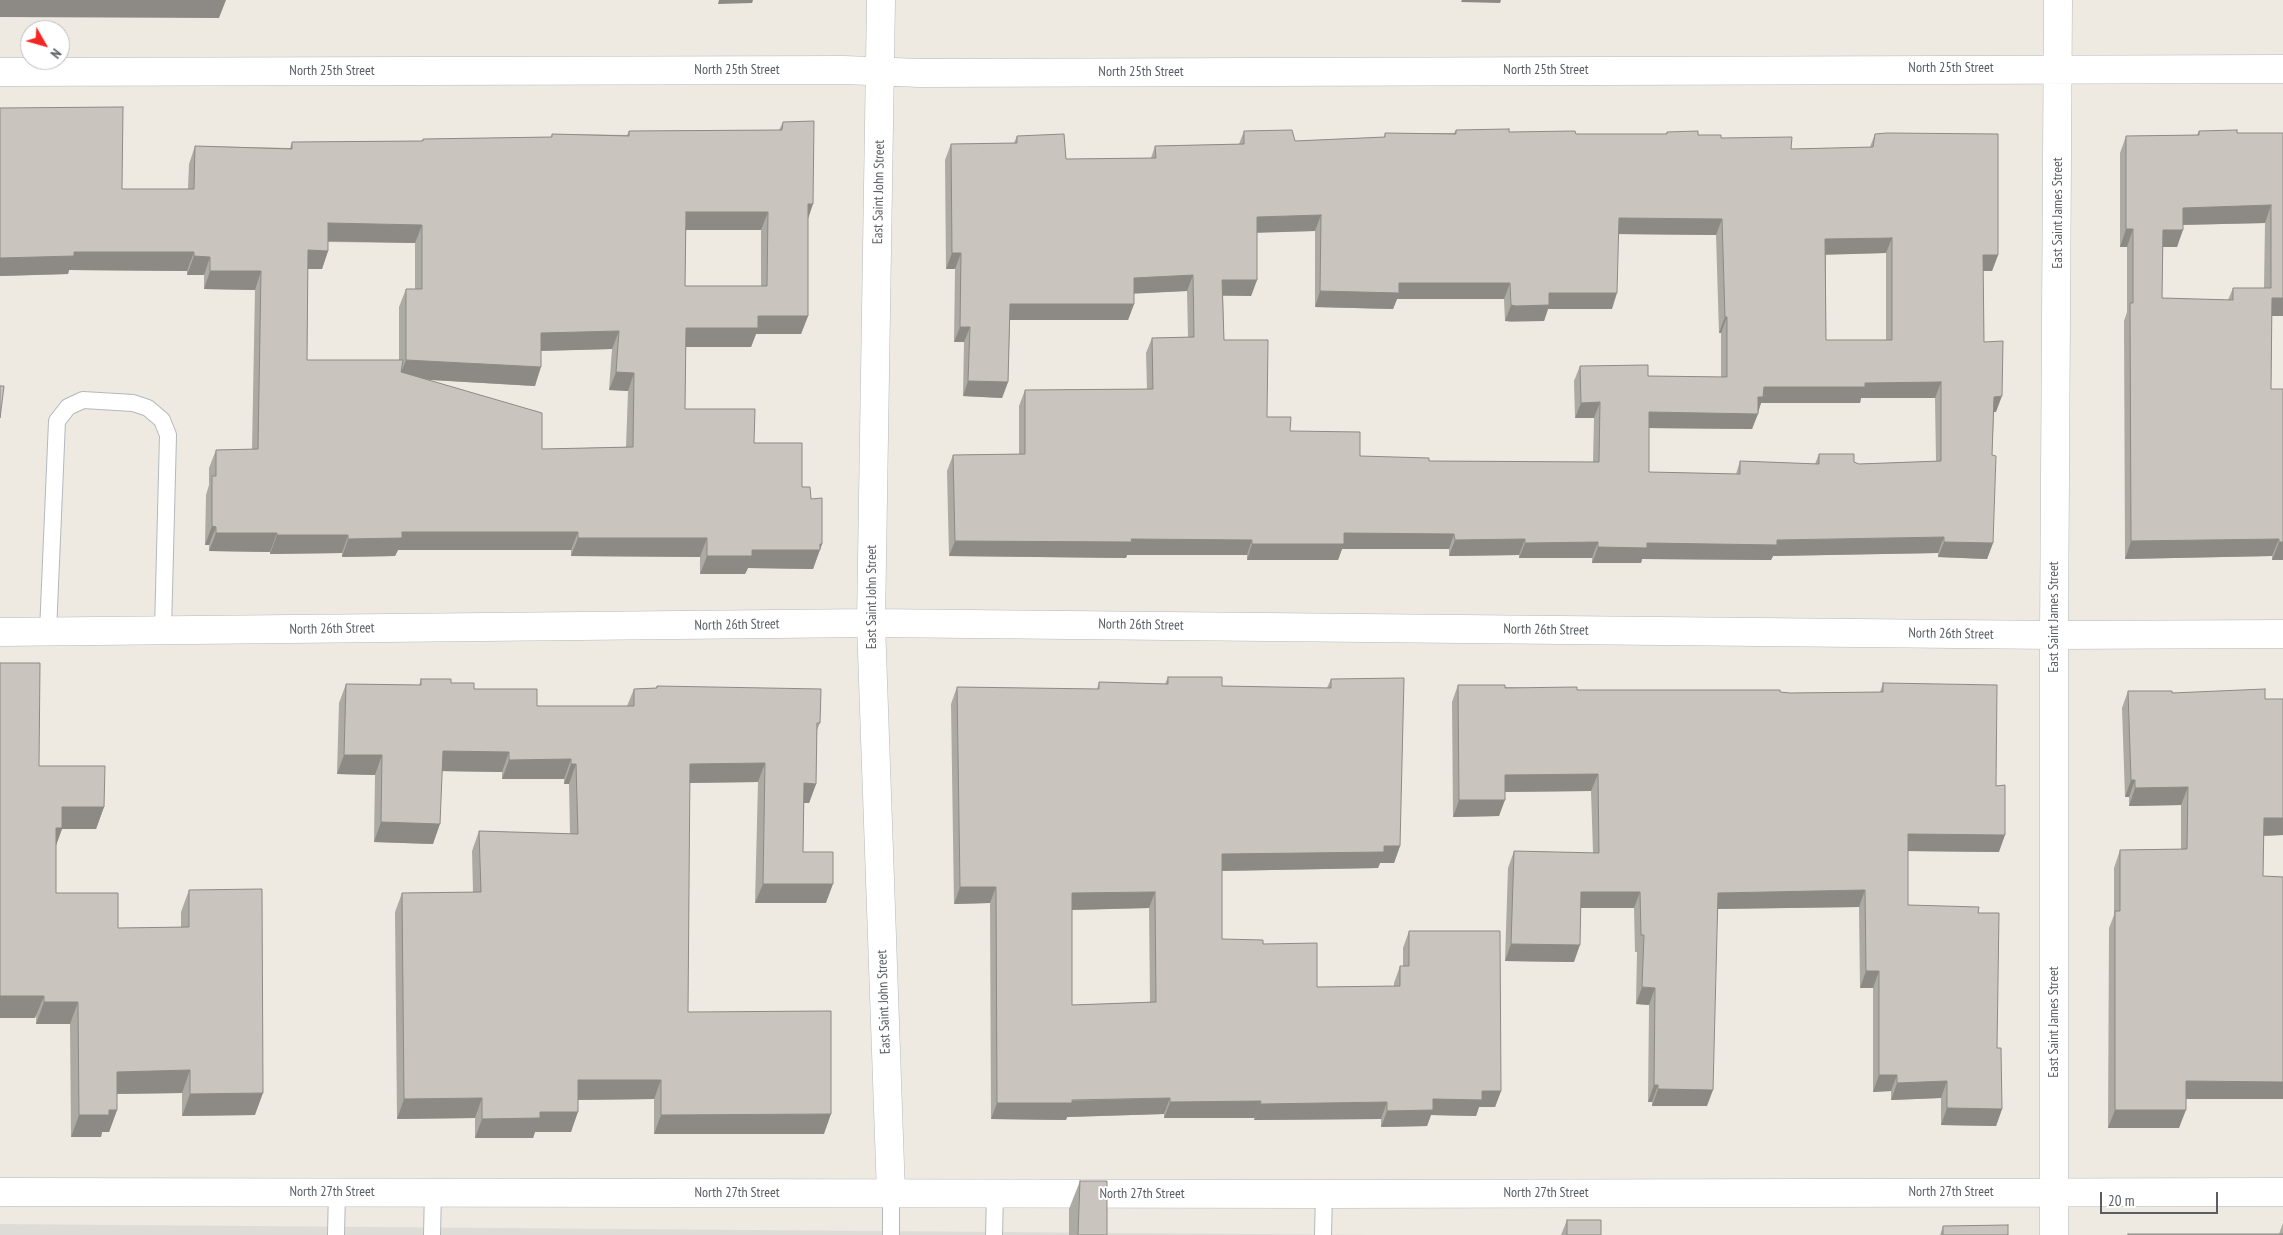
<!DOCTYPE html>
<style>
body{margin:0}
#map{position:relative;width:2283px;height:1235px;overflow:hidden;background:#eeeae1;font-family:"PT Sans Narrow",sans-serif}
canvas{display:block}
.north{position:absolute;left:20px;top:20px;width:50px;height:50px;box-sizing:border-box;background:#fff;border:1px solid #bdbfc1;border-radius:50%;rotate:128deg;font-size:14px;font-weight:700;line-height:20px;text-align:center;color:#5a5e63}
.north::after{content:'';display:block;margin:auto;width:18px;height:22px;background:#f42620;clip-path:polygon(50% 0,100% 100%,50% 72%,0 100%)}
.scale{position:absolute;left:2100px;top:1192px;width:118px;height:22px;box-sizing:border-box;border:2px solid #5a5e63;border-top:0;padding-left:6px;font-size:15px;line-height:18px;white-space:nowrap;color:#5a5e63;-webkit-text-stroke:4px #fff;paint-order:stroke}
</style>
<div id="map">
<canvas width="2283" height="1235"></canvas>
<div class="north">N</div>
<div class="scale">20 m</div>
</div>
<script>
const ctx = document.querySelector('canvas').getContext('2d');
ctx.lineJoin = 'round';
function fillPath(path, color) { ctx.fillStyle = color; ctx.fill(path, 'evenodd'); }
const shape = rows => new Path2D(rows.map(r => 'M' + r).join(''));
function strokePath(path, color, width, dash) { ctx.strokeStyle = color; ctx.lineWidth = width; ctx.lineCap = dash ? 'butt' : 'round'; ctx.setLineDash(dash || []); ctx.stroke(path); }
function drawText(font, color, halo, rows, align = 'center') {
  ctx.font = font + ' "PT Sans Narrow",sans-serif'; ctx.lineWidth = 4; ctx.setLineDash([]); ctx.textBaseline = 'middle'; ctx.strokeStyle = halo; ctx.fillStyle = color; for (const [text, x, y, turn = 0] of rows) {
    ctx.save(); ctx.translate(x, y); ctx.rotate((+turn || 0) * Math.PI / 180); ctx.textAlign = isNaN(turn) ? turn : align; if (halo) ctx.strokeText(text, 0, 0); ctx.fillText(text, 0, 0); ctx.restore();
  }
}
fillPath(shape([
 [0,1224,1376,1235,0,1235]
]), '#dedcd6');
const lane = shape([
 [48,632,57,421,68,407,83,400,133,403,148,408,162,420,168,435,163,630],
 [336,1235,337,1192],
 [432,1235,433,1191],
 [891,1235,891,1194],
 [994,1235,995,1194],
 [1323,1235,1324,1194]
]);
const street = shape([
 [881,0,871,623,891,1194],
 [0,72,844,70,920,73,2283,69],
 [0,632,871,623,2054,635,2283,634],
 [0,1192,1324,1194,2283,1192],
 [2054,1235,2054,635,2058,0]
]);
strokePath(lane, '#b4b8bd', 18);
strokePath(street, '#b4b8bd', 29);
strokePath(lane, '#fff', 16);
strokePath(street, '#fff', 28);
fillPath(shape([
 [783,122,808,218,808,316,801,334,756,334,751,347,686,347,685,409,754,443,802,487,811,499,822,544,813,569,748,568,745,574,700,574,700,557,571,556,571,550,398,550,395,556,342,557,342,553,270,554,270,552,209,551,209,545,205,545,206,495,209,485,209,468,216,450,252,449,255,290,204,289,204,275,187,275,187,271,69,270,68,274,0,276,188,189,189,164,195,146,290,148,292,142,422,141,423,139,551,137,552,134,627,135,629,131,779,130],
 [686,230,761,230,761,286,685,286],
 [328,242,415,243,415,289,406,289,399,307,399,360,307,360,308,269,322,269,328,251],
 [612,349,609,390,628,391,626,447,542,449,429,380,535,386,541,351],
 [1456,130,1509,132,1576,134,1666,134,1667,132,1721,138,1791,149,1870,147,1875,134,1998,255,1992,271,1983,271,1984,342,1996,412,1994,412,1992,455,1993,543,1987,559,1938,557,1938,553,1773,556,1771,560,1642,559,1641,563,1592,563,1592,558,1519,558,1519,555,1449,556,1449,549,1342,549,1338,560,1247,560,1247,555,1127,555,1126,558,949,556,947,471,953,455,1019,454,1019,406,1025,390,1147,389,1146,353,1152,338,1188,337,1187,291,1134,293,1134,304,1128,320,1010,320,1008,382,1002,398,963,396,964,342,954,342,955,269,946,269,945,160,951,144,1014,143,1017,136,1066,159,1151,158,1155,146,1239,144,1244,131,1295,141,1384,137,1385,133,1454,133],
 [1315,231,1315,307,1393,309,1397,299,1504,299,1505,321,1511,322,1544,321,1548,309,1612,309,1618,234,1716,235,1719,333,1721,333,1721,377,1648,376,1580,366,1574,381,1575,418,1594,418,1593,462,1429,461,1360,456,1290,431,1267,417,1224,340,1223,296,1251,296,1257,280,1257,232],
 [1886,253,1886,340,1826,340,1826,254],
 [1861,398,1935,398,1936,461,1859,464,1819,454,1815,464,1740,461,1736,474,1649,472,1649,428,1752,429,1761,403,1860,403],
 [2199,131,2237,133,2283,133,2283,316,2272,316,2271,389,2283,560,2272,560,2272,556,2125,559,2124,321,2127,312,2127,247,2120,247,2120,153,2126,136,2197,135],
 [2265,223,2264,288,2233,288,2228,300,2162,298,2163,247,2177,247,2183,225],
 [1168,677,1222,686,1327,688,1331,679,1400,846,1394,863,1380,863,1378,868,1222,871,1222,939,1263,944,1317,987,1394,986,1394,983,1400,966,1403,966,1403,948,1409,931,1501,1091,1495,1107,1479,1107,1476,1116,1431,1115,1427,1126,1381,1127,1381,1119,1254,1120,1255,1118,1164,1118,1164,1114,1067,1117,1066,1120,991,1119,990,903,954,904,951,704,957,687,1097,689,1099,682,1165,684],
 [1149,908,1150,1002,1072,1005,1072,910],
 [421,679,451,683,537,706,627,706,634,689,656,688,657,686,820,723,817,730,816,784,809,803,804,803,803,852,826,903,755,903,758,782,689,783,688,1012,824,1134,654,1134,654,1099,578,1100,571,1132,535,1132,533,1138,475,1138,475,1118,397,1119,395,912,402,893,473,892,472,851,479,831,570,834,569,784,564,784,564,779,502,779,502,772,442,771,433,844,374,842,375,775,337,774,339,703,346,684,419,685],
 [1883,683,1996,786,1999,852,1908,851,1908,905,1978,913,1997,1048,2002,1109,1996,1126,1941,1125,1941,1098,1891,1100,1891,1091,1873,1092,1873,988,1860,988,1859,907,1718,909,1707,1106,1652,1106,1652,1102,1648,1102,1649,1005,1636,1004,1637,952,1635,952,1634,908,1581,908,1574,962,1505,961,1508,868,1514,851,1593,853,1591,791,1505,792,1499,816,1453,817,1452,702,1458,685,1577,690,1780,692,1790,693,1880,692],
 [2128,691,2265,699,2283,699,2283,835,2264,836,2263,876,2283,877,2283,1099,2186,1099,2179,1128,2108,1128,2109,928,2114,915,2114,868,2120,850,2181,849,2181,805,2129,806,2129,797,2125,797,2122,708],
 [39,766,104,807,96,829,62,829,56,845,56,893,118,928,181,927,181,912,189,890,255,1115,182,1116,182,1093,117,1094,117,1110,109,1132,102,1132,101,1137,71,1137,70,1024,36,1024],
 [1080,1181,1107,1235,1069,1235,1069,1209],
 [1567,1220,1601,1235,1561,1235],
 [2283,1223,2283,1235,2128,1235,2128,1234,2279,1234],
 [1943,1226,2008,1235,1940,1235]
]), '#ada9a3');
fillPath(shape([
 [0,0,226,0,219,18,0,17],
 [719,0,753,0,752,3,718,4],
 [1462,0,1501,0,1500,3,1461,2],
 [808,204,813,204,807,222],
 [2271,205,2265,223,2176,225,2183,208],
 [686,212,768,212,761,230,679,230],
 [1321,215,1315,231,1252,233,1257,217],
 [1619,218,1722,219,1716,235,1613,234],
 [328,223,422,225,415,243,322,241],
 [2126,229,2133,229,2127,247,2120,247],
 [2163,230,2183,230,2177,247,2157,247],
 [1892,238,1886,253,1820,255,1825,239],
 [308,250,328,251,322,269,301,269],
 [74,252,194,252,187,271,69,270,68,274,0,276,0,258],
 [952,253,961,253,955,269,946,269],
 [1983,255,1998,255,1992,271,1977,271],
 [194,256,210,257,204,275,187,275],
 [210,271,261,271,255,290,204,289],
 [1193,275,1187,291,1128,294,1134,278],
 [1222,280,1257,280,1251,296,1216,295],
 [1399,283,1510,283,1504,299,1397,299,1393,309,1315,307,1320,291],
 [1549,293,1617,293,1612,309,1548,309,1544,321,1505,321,1511,305],
 [2272,298,2283,298,2283,316,2265,316],
 [1010,304,1134,304,1128,320,1005,320],
 [758,316,808,316,801,334,756,334,751,347,679,347,686,328],
 [1725,317,1727,317,1721,333,1719,333],
 [960,327,970,327,964,342,954,342],
 [619,331,612,349,535,351,541,333],
 [406,360,541,367,535,386,399,378],
 [616,372,634,373,628,391,609,390],
 [968,381,1008,382,1002,398,963,396],
 [1941,382,1935,398,1861,398,1860,403,1761,403,1758,413,1758,397,1764,387,1865,383],
 [2002,396,1996,412,1988,412,1994,397],
 [1600,402,1594,418,1575,418,1581,403],
 [1649,412,1758,414,1752,429,1643,428],
 [212,526,216,527,209,545,205,545],
 [402,532,578,532,571,550,398,550,395,556,342,557,348,539],
 [216,533,277,533,270,552,209,551],
 [1344,533,1454,534,1449,549,1342,549,1338,560,1247,560,1252,544],
 [277,535,348,535,342,553,270,554],
 [1944,537,1938,553,1773,556,1771,560,1642,559,1641,563,1592,563,1598,547,1647,543],
 [578,538,707,538,700,557,571,556],
 [1131,539,1252,540,1247,555,1127,555,1126,558,949,556,955,541],
 [1525,539,1519,555,1449,556,1455,540],
 [2279,539,2272,556,2125,559,2131,541],
 [1598,542,1592,558,1519,558,1525,543],
 [1944,542,1993,543,1987,559,1938,557],
 [2279,542,2283,542,2283,560,2272,560],
 [822,544,813,569,748,568,745,574,700,574,707,556,752,550],
 [443,751,509,752,502,772,436,771],
 [344,755,382,755,375,775,337,774],
 [571,759,564,779,502,779,509,760],
 [765,763,758,782,682,783,690,764],
 [571,764,576,764,569,784,564,784],
 [1598,774,1591,791,1499,792,1505,775],
 [2131,780,2135,780,2129,797,2125,797],
 [804,783,816,784,809,803,797,803],
 [2188,787,2181,805,2129,806,2135,788],
 [1459,800,1505,800,1499,816,1453,817],
 [62,807,104,807,96,829,62,829,54,851,48,851],
 [2264,818,2283,818,2283,835,2258,836],
 [381,822,440,824,433,844,374,842],
 [1908,834,2005,835,1999,852,1902,851],
 [1384,846,1400,846,1394,863,1380,863,1378,868,1216,871,1222,854],
 [763,884,833,884,826,903,755,903],
 [960,887,996,887,990,903,954,904],
 [1865,890,1859,907,1712,909,1718,893],
 [1155,892,1149,908,1066,910,1072,893],
 [1581,892,1640,892,1634,908,1575,908],
 [1511,944,1580,945,1574,962,1505,961],
 [1866,971,1879,971,1873,988,1860,988],
 [1642,987,1655,988,1649,1005,1636,1004],
 [0,996,44,996,35,1018,0,1018],
 [44,1002,78,1002,70,1024,36,1024],
 [190,1070,182,1093,109,1094,117,1072],
 [1879,1075,1897,1075,1891,1091,1873,1092],
 [578,1080,661,1080,654,1099,571,1100],
 [1947,1081,1941,1098,1891,1100,1897,1083],
 [2186,1081,2283,1082,2283,1099,2179,1099],
 [1654,1085,1658,1085,1652,1102,1648,1102],
 [1658,1089,1713,1090,1707,1106,1652,1106],
 [1482,1091,1501,1091,1495,1107,1479,1107,1476,1116,1431,1115,1427,1126,1381,1127,1387,1111,1433,1099],
 [263,1093,255,1115,182,1116,190,1094],
 [482,1098,475,1118,397,1119,404,1099],
 [1170,1098,1164,1114,1067,1117,1066,1120,991,1119,997,1103],
 [1261,1101,1255,1118,1164,1118,1170,1102],
 [1387,1102,1381,1119,1254,1120,1260,1104],
 [1947,1108,2002,1109,1996,1126,1941,1125],
 [109,1110,117,1110,109,1132,102,1132,101,1137,71,1137,79,1115],
 [2115,1110,2186,1110,2179,1128,2108,1128],
 [540,1112,578,1112,571,1132,535,1132,533,1138,475,1138,482,1119],
 [831,1114,824,1134,654,1134,661,1115]
]), '#8d8a85');
const building = shape([
 [123,107,122,189,194,189,195,146,292,149,292,142,423,141,423,139,552,137,552,134,629,136,629,131,782,130,783,122,814,121,813,204,808,204,808,316,758,316,758,328,686,328,685,409,755,409,754,443,802,443,802,487,810,487,811,499,822,498,822,544,820,544,820,550,752,550,752,556,707,556,707,538,578,538,578,532,402,532,402,538,348,539,348,535,277,535,277,533,216,533,216,527,212,526,212,476,216,476,216,450,258,449,261,271,210,271,210,257,194,256,194,252,74,252,74,256,0,258,0,108,123,107],
 [686,212,768,212,767,286,685,286,686,212],
 [328,223,422,225,422,289,406,289,406,360,541,367,541,333,619,331,616,372,634,373,633,447,542,449,542,413,401,372,403,360,307,360,308,250,328,251,328,223],
 [1509,129,1509,132,1575,131,1576,134,1667,134,1667,132,1698,131,1698,135,1721,135,1721,138,1792,137,1791,149,1873,147,1875,134,1887,133,1998,134,1998,255,1983,255,1984,342,2003,341,2002,396,1994,397,1992,455,1996,456,1993,543,1944,542,1944,537,1777,540,1777,545,1647,543,1647,548,1598,547,1598,542,1525,543,1525,539,1455,540,1454,534,1344,533,1344,544,1252,544,1252,540,1131,539,1132,542,955,541,953,455,1025,454,1025,390,1153,389,1152,338,1194,337,1193,275,1134,278,1134,304,1010,304,1008,382,968,381,970,327,960,327,961,253,952,253,951,144,1017,143,1017,136,1064,134,1066,159,1156,158,1155,146,1244,144,1244,131,1292,130,1295,141,1385,137,1385,133,1456,134,1456,130,1509,129],
 [1321,215,1320,291,1399,293,1399,283,1510,283,1511,305,1516,306,1549,305,1549,293,1617,293,1619,218,1722,219,1725,317,1727,317,1727,377,1648,376,1648,365,1580,366,1581,403,1600,402,1599,462,1429,461,1429,458,1360,456,1360,432,1290,431,1291,417,1267,417,1268,340,1224,340,1222,280,1257,280,1257,217,1321,215],
 [1892,238,1892,340,1826,340,1825,239,1892,238],
 [1941,382,1941,461,1859,464,1854,462,1854,454,1819,454,1819,464,1740,461,1740,474,1649,472,1649,412,1758,414,1758,397,1763,397,1764,387,1865,387,1865,383,1941,382],
 [2237,130,2237,133,2283,133,2283,298,2272,298,2271,389,2283,389,2283,542,2279,542,2279,539,2131,541,2130,303,2133,303,2133,229,2126,229,2126,136,2199,135,2199,131,2237,130],
 [2271,205,2271,288,2233,288,2233,300,2162,298,2163,230,2183,230,2183,208,2271,205],
 [0,386,4,386,0,418,0,386],
 [0,663,40,663,39,766,105,766,104,807,62,807,62,828,56,828,56,893,118,893,118,928,189,927,189,890,262,889,263,1093,190,1094,190,1070,117,1072,117,1110,109,1110,109,1115,79,1115,78,1002,44,1002,44,996,0,996,0,663],
 [1168,677,1222,677,1222,686,1331,688,1331,679,1404,678,1400,846,1384,846,1384,852,1222,854,1222,939,1263,940,1263,944,1317,943,1317,987,1400,986,1400,966,1409,966,1409,931,1500,931,1501,1091,1482,1091,1482,1100,1433,1099,1433,1110,1387,1111,1387,1102,1260,1104,1261,1101,1170,1102,1170,1098,1072,1100,1072,1103,997,1103,996,887,960,887,957,687,1099,689,1099,682,1168,684,1168,677],
 [1155,892,1156,1002,1072,1005,1072,893,1155,892],
 [421,679,451,679,451,683,474,683,474,689,537,689,537,706,634,706,634,689,657,688,657,686,821,689,820,723,817,723,816,784,804,783,803,852,833,852,833,884,763,884,765,763,690,764,688,1012,831,1011,831,1114,661,1115,661,1080,578,1080,578,1112,540,1112,540,1118,482,1119,482,1098,404,1099,402,893,481,892,479,831,578,834,576,764,571,764,571,759,509,760,509,752,443,751,440,824,381,822,382,755,344,755,346,684,421,685,421,679],
 [1883,683,1997,685,1996,786,2005,785,2005,835,1908,834,1908,905,1979,907,1978,913,1999,913,1997,1048,2001,1048,2002,1109,1947,1108,1947,1081,1897,1083,1897,1075,1879,1075,1879,971,1866,971,1865,890,1718,893,1713,1090,1658,1089,1658,1085,1654,1085,1655,988,1642,987,1644,935,1641,935,1640,892,1581,892,1580,945,1511,944,1514,851,1599,853,1598,774,1505,775,1505,800,1459,800,1458,685,1505,685,1505,688,1577,687,1577,690,1780,690,1780,692,1790,693,1883,692,1883,683],
 [2265,689,2265,699,2283,699,2283,818,2264,818,2263,876,2283,877,2283,1082,2186,1081,2186,1110,2115,1110,2115,911,2120,911,2120,850,2187,849,2188,787,2135,788,2135,780,2131,780,2128,691,2172,691,2172,693,2265,689],
 [1080,1181,1107,1181,1107,1235,1078,1235,1080,1181],
 [1567,1220,1601,1220,1601,1235,1567,1235,1567,1220],
 [2008,1225,2008,1235,1943,1235,1943,1226,2008,1225],
 [2128,1234,2283,1234,2283,1235,2128,1235,2128,1234]
]);
fillPath(building, '#c9c5be');
strokePath(building, '#8d8a85', 1);
drawText('14px', '#5a5e63', '#fff', [
 ["North 25th Street",1951,68],
 ["North 25th Street",737,70],
 ["North 25th Street",1546,70],
 ["North 25th Street",332,71],
 ["North 25th Street",1141,72],
 ["East Saint John Street",879,192,-89],
 ["East Saint James Street",2058,213,-90],
 ["East Saint John Street",872,597,-90],
 ["East Saint James Street",2054,617,-90],
 ["North 26th Street",737,625,-1],
 ["North 26th Street",1141,625,1],
 ["North 26th Street",332,629,-1],
 ["North 26th Street",1546,630,1],
 ["North 26th Street",1951,634,1],
 ["East Saint John Street",884,1002,-92],
 ["East Saint James Street",2054,1022,-90],
 ["North 27th Street",332,1192],
 ["North 27th Street",1951,1192],
 ["North 27th Street",737,1193],
 ["North 27th Street",1546,1193],
 ["North 27th Street",1142,1194]
]);
</script>
